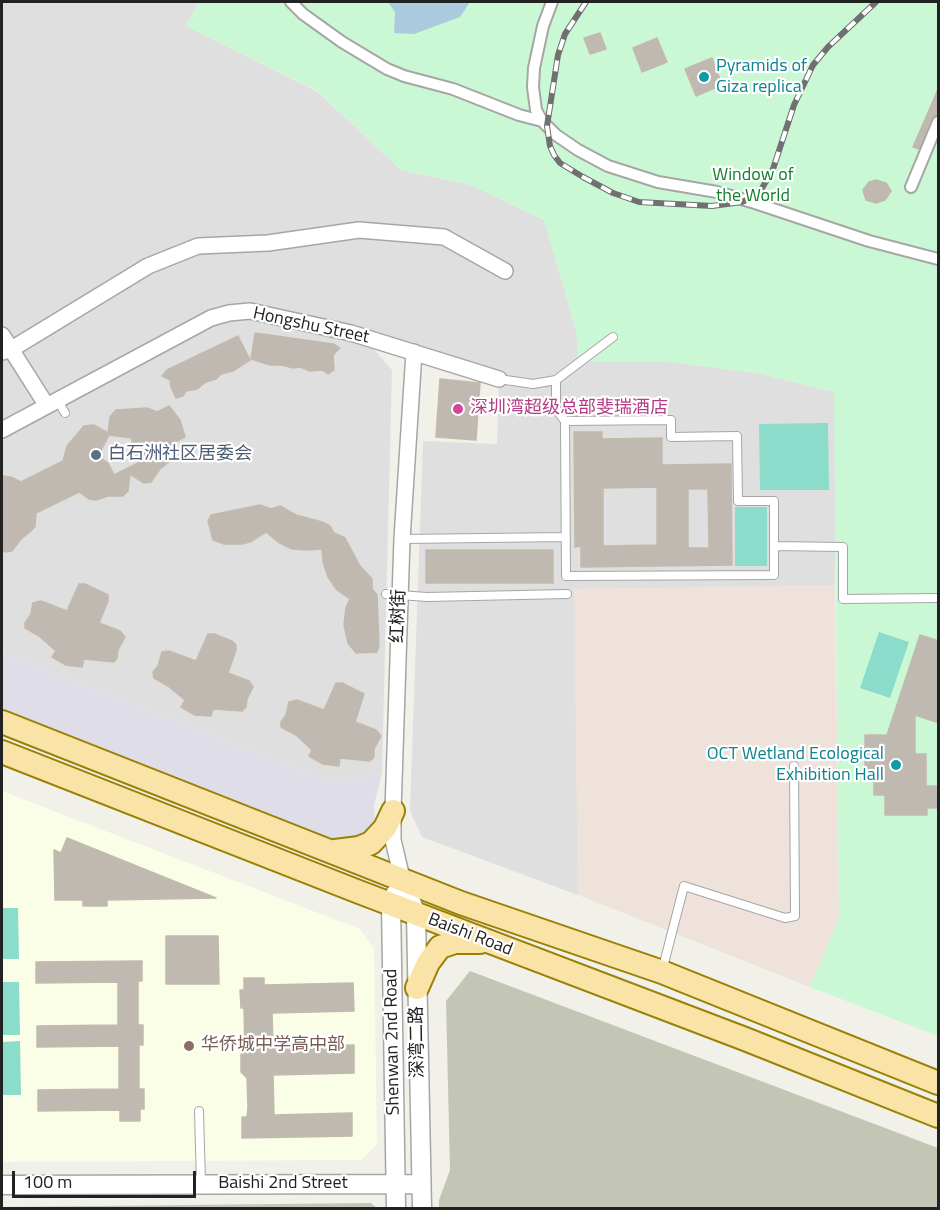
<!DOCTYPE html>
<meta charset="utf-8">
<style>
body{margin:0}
#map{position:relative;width:940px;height:1210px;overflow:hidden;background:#f1f0e9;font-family:"Titillium Web",sans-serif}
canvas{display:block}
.frame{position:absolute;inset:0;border:3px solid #222;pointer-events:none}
.scale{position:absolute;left:12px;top:1171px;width:184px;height:27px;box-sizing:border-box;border:3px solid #222;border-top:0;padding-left:8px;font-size:18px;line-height:21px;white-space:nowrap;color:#222;-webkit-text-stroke:4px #fff;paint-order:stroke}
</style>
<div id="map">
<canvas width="940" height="1210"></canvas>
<div class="frame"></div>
<div class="scale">100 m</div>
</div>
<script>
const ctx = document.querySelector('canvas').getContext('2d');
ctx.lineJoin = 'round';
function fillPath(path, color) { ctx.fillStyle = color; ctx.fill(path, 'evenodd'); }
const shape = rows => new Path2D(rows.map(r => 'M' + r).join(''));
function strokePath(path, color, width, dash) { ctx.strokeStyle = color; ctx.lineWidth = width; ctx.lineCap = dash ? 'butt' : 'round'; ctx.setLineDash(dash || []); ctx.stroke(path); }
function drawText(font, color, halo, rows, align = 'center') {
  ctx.font = font + ' "Titillium Web","Noto Sans SC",sans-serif'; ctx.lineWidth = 4.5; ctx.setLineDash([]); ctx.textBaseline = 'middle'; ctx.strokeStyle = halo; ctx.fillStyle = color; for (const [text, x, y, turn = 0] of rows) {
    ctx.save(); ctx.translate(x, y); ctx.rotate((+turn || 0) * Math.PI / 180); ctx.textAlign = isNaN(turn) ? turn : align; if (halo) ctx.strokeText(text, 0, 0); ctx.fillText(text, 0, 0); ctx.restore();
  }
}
fillPath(shape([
 [2,2,199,2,186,26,318,92,401,170,471,185,544,220,576,330,579,362,670,362,757,373,835,392,835,585,575,590,578,895,422,837,410,811,423,441,497,444,499,379,414,352,229,313,2,431],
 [252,318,371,346,392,370,382,773,334,783,2,653,2,439,213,325]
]), '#e0dfdf');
fillPath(shape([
 [2,791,360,929,374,949,377,1144,361,1160,2,1162]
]), '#fafee6');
fillPath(shape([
 [835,585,839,917,810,987,578,895,574,589]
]), '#eee2da');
fillPath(shape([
 [470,971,938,1148,938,1208,439,1208,439,1200,450,1170,446,1001],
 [371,1203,377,1208,2,1208,2,1207]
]), '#c3c6b4');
fillPath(shape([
 [199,2,938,2,938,1036,810,987,839,917,834,392,757,373,670,362,579,362,576,330,544,220,471,185,401,170,318,91,186,26]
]), '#caf8d5');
fillPath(shape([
 [828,423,829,490,760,490,759,424],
 [735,507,767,507,767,566,735,566],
 [879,632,909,642,890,698,860,688],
 [2,908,18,908,19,959,2,959],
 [2,982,19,982,20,1035,2,1035],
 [20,1041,21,1095,2,1095,2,1042]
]), '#8bdccb');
fillPath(shape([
 [2,653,334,783,382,773,374,805,375,828,350,841,323,840,2,714]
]), '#dfdde7');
fillPath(shape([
 [388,2,470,2,460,17,414,34,394,33,395,12]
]), '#accadd');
const building = shape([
 [600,33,606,49,590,54,584,38,600,33],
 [657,38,667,62,642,72,633,48,657,38],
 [712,58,722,85,696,96,685,69,712,58],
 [939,87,939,113,931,119,919,149,913,147,939,87],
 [876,180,886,183,891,191,885,200,876,203,866,200,863,190,869,182,876,180],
 [255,333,333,344,340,348,333,355,334,370,328,374,322,370,310,371,300,367,293,368,282,365,270,365,251,359,255,333],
 [238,336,250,360,233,371,221,374,216,379,206,382,197,389,186,391,183,396,176,398,171,387,170,380,162,376,167,370,238,336],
 [440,379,480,383,476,440,436,437,440,379],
 [169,406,180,420,185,437,173,443,174,450,170,461,160,469,151,482,144,483,130,474,128,491,123,496,108,496,96,500,89,499,79,492,36,513,35,526,31,531,21,539,12,551,5,552,2,549,2,476,11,477,21,482,63,461,67,446,84,426,94,425,108,433,110,417,116,410,147,408,157,412,169,406],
 [109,435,132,438,132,450,140,462,114,475,108,463,98,456,109,435],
 [574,432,602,432,602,439,662,438,662,465,731,464,732,565,581,567,581,546,575,547,574,432],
 [657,487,657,545,603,546,603,488,657,487],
 [688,489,708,489,709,548,688,548,688,489],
 [260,505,271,509,280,506,296,515,322,522,330,526,334,533,345,538,360,566,372,579,372,589,377,595,379,645,377,652,356,653,348,643,344,625,346,608,350,599,337,590,328,577,323,562,322,549,308,550,292,549,278,542,266,532,250,542,242,544,224,544,213,540,208,521,211,515,260,505],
 [426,550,553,550,553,583,426,583,426,550],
 [79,584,85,584,108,595,108,601,99,623,120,631,125,637,118,650,117,658,114,662,84,659,82,667,66,665,52,657,56,651,39,636,25,628,25,623,31,614,33,603,41,601,67,611,79,584],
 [208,634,214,634,232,641,236,645,236,650,228,673,249,681,253,687,247,699,246,707,242,711,213,709,211,716,195,715,181,707,185,700,168,686,154,678,153,672,158,666,162,652,169,651,196,661,208,634],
 [920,635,939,641,939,723,915,715,915,754,926,754,926,786,939,786,939,808,927,808,927,815,885,815,885,795,874,795,874,776,865,776,865,735,887,735,920,635],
 [336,683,342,683,364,694,355,722,376,730,381,736,374,749,374,757,370,761,340,758,339,766,323,764,309,756,312,750,296,735,281,727,281,722,286,715,289,702,297,700,324,710,336,683],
 [67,838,216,898,107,900,107,906,83,906,83,900,55,900,54,850,61,853,67,838],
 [166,936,218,936,219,984,166,984,166,936],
 [142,961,142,981,138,981,138,1025,143,1025,143,1045,139,1045,139,1089,144,1089,144,1109,140,1109,140,1121,120,1121,120,1110,38,1111,38,1090,119,1089,119,1046,37,1047,37,1026,118,1025,118,982,36,983,36,962,142,961],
 [244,978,264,978,264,985,353,983,354,1011,272,1013,273,1047,354,1045,354,1073,273,1075,274,1115,352,1113,352,1136,242,1138,242,1117,247,1117,248,1107,247,1078,241,1072,241,1054,245,1054,244,1008,241,1008,240,990,244,990,244,978]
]);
fillPath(building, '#bfb9b2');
strokePath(building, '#c3baac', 1.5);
const service = shape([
 [499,379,533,384,556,380,613,337],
 [556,380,556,409,565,421],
 [58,401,65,413],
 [671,420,671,437,737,436,738,501,774,501,774,575,566,576,565,421,671,420],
 [402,539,566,537],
 [774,546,843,547,843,599,938,598],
 [386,594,427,597,567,594],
 [662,971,684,886,785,918,795,916,794,766],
 [199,1111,201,1184]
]);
const pedestrian = shape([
 [291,2,303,14,342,42,387,69,404,76,453,89,519,115,542,121],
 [552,2,543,26,534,68,533,87,536,110,542,121,556,135,578,150,608,166,658,182,717,192,755,203,869,241,938,259],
 [911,187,938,122]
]);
const minor = shape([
 [2,335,47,406],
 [2,352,10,350,148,266,198,246,268,243,359,230,444,237,505,271],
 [2,430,211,318,229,313,250,311,351,333,499,379],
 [402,878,393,840,393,811,402,539,414,352]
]);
const tertiary = shape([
 [402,878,416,914,422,1208],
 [395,894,391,904,396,1208],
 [2,1185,421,1184]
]);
const primary = shape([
 [2,722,461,903,662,972,938,1083],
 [2,752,359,892,745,1039,938,1116],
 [335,851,359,848,371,843,385,828,393,811],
 [417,988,428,963,440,947,455,942,480,942]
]);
strokePath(service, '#a6a6a6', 10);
strokePath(pedestrian, '#a6a6a6', 14);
strokePath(minor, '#a6a6a6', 18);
strokePath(tertiary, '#a6a6a6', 21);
strokePath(primary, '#998106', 26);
strokePath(service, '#fff', 8);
strokePath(pedestrian, '#fff', 10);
strokePath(minor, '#fff', 15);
strokePath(tertiary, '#fff', 18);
strokePath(primary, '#f9e3a7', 22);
const rail = shape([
 [586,2,565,34,558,55,547,126,550,146,554,155,560,163,583,177,613,193,639,202,712,206,742,202,753,197,761,190,773,169,794,105,813,65,828,47,876,2]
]);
strokePath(rail, '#707070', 6);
strokePath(rail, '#fff', 4, [11]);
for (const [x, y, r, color] of [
 [704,77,6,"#0f9aa8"],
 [458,409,6,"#d1479c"],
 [96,455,6,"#5c6f8a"],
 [896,765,6,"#0f9aa8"],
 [189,1046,6,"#8d6e63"]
]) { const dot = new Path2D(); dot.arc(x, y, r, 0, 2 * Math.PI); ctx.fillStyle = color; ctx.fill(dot); strokePath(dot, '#fff', 2); }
drawText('18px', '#0d838f', '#fff', [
 ["Pyramids of",716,67],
 ["Giza replica",716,88],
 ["OCT Wetland Ecological",884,755,"right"],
 ["Exhibition Hall",884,776,"right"]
], 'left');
drawText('18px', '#117f2c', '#fff', [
 ["Window of",753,176],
 ["the World",753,197]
]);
drawText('18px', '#222', '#fff', [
 ["Hongshu Street",311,326,12],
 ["红树街",399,616,-88],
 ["Baishi Road",470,935,21],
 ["Shenwan 2nd Road",393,1042,-91],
 ["深湾二路",418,1042,-91],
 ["Baishi 2nd Street",283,1184]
]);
drawText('18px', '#b23c85', '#fff', [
 ["深圳湾超级总部斐瑞酒店",470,409]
], 'left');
drawText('18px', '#4e5e75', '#fff', [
 ["白石洲社区居委会",108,455]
], 'left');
drawText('18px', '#785e54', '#fff', [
 ["华侨城中学高中部",201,1046]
], 'left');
</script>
